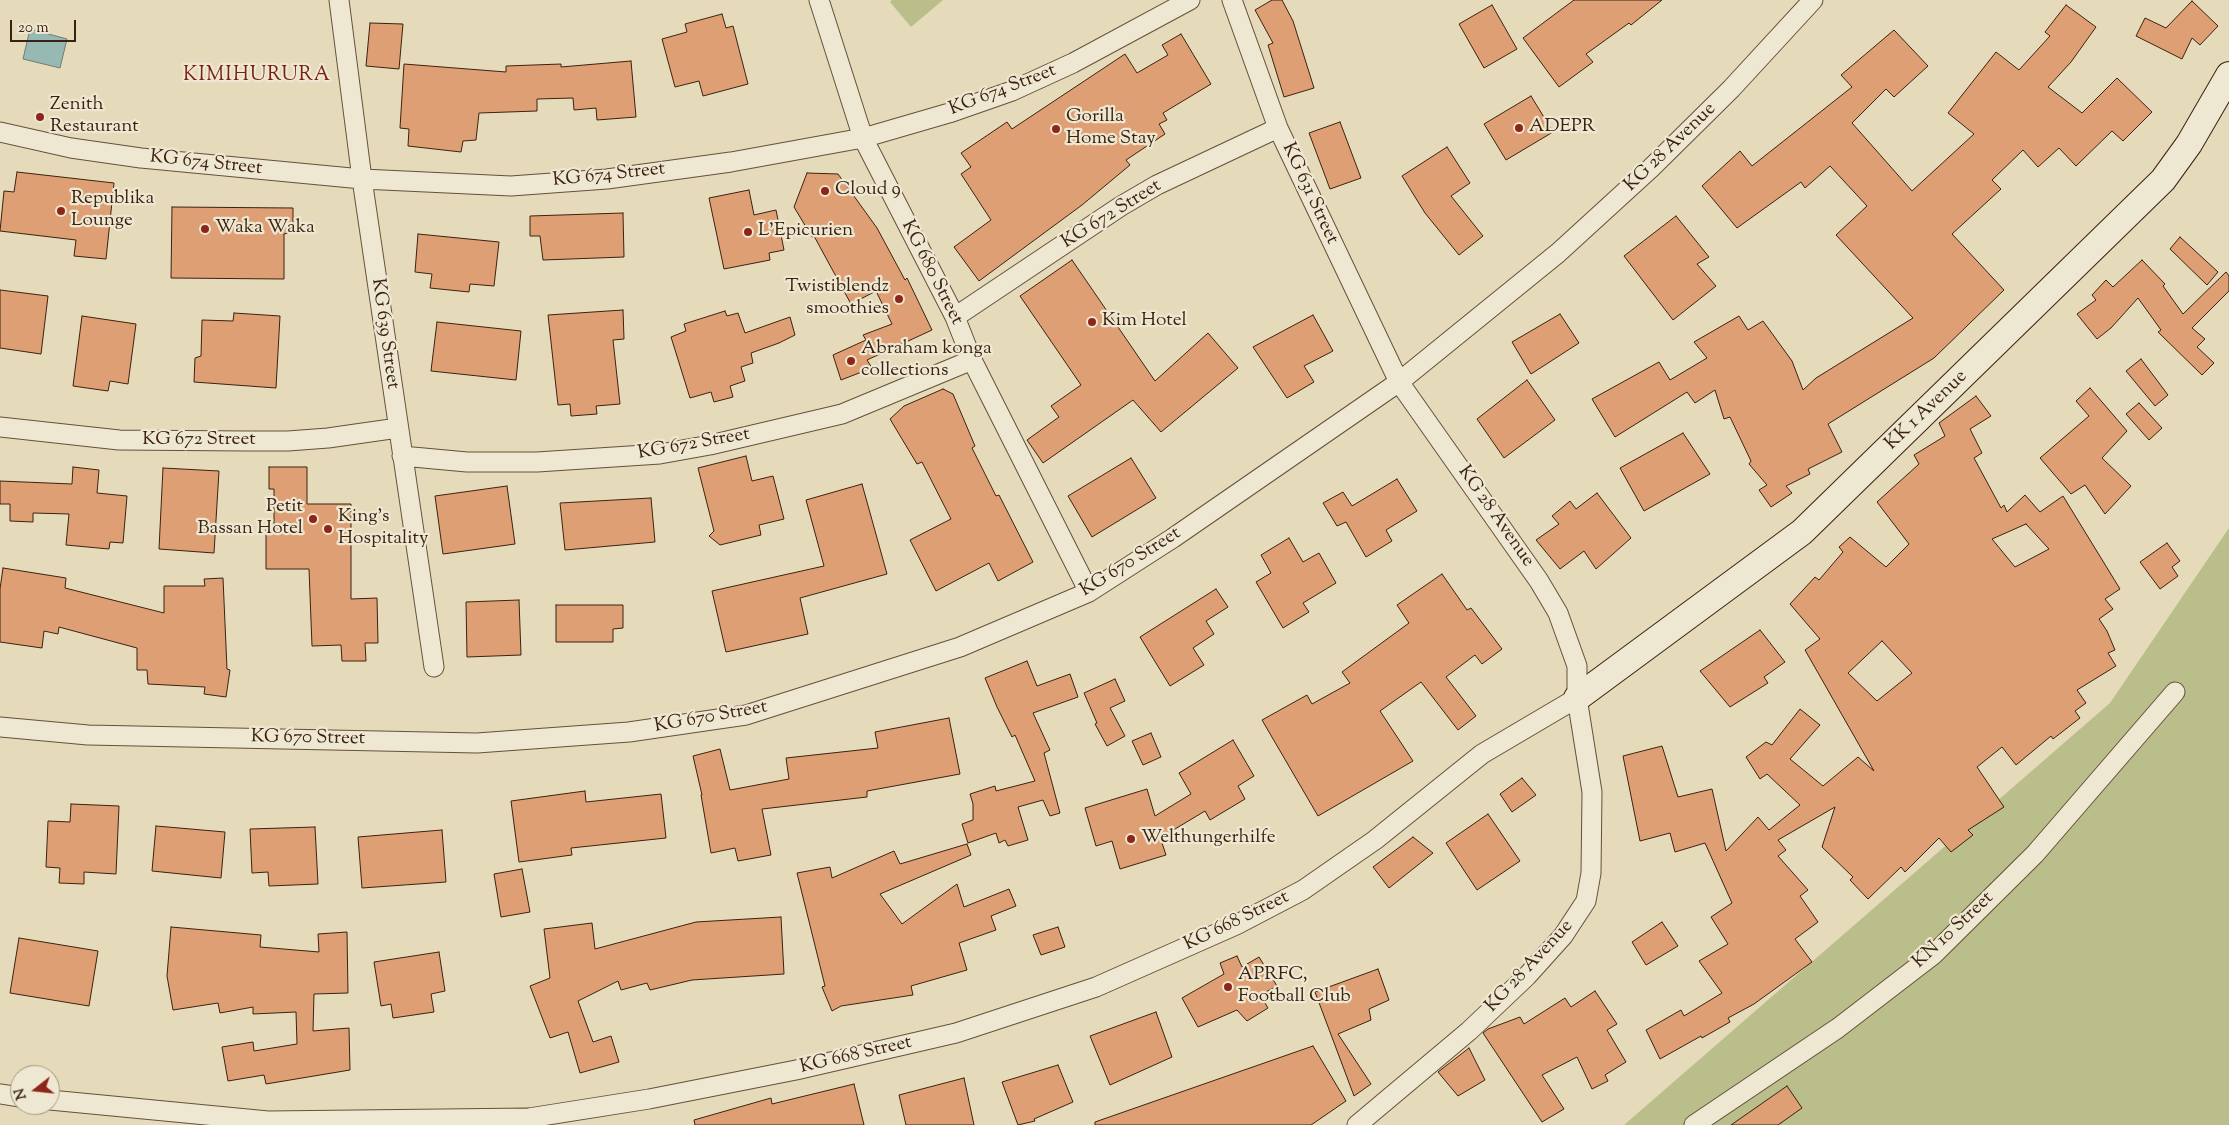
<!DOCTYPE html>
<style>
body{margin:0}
#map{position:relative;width:2229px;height:1125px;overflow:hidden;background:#e5dab9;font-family:"Sorts Mill Goudy",serif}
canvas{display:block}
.north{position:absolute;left:10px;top:1065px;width:50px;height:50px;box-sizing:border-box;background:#eee7d2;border:1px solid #a69884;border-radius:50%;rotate:254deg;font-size:14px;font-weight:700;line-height:20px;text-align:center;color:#3b2210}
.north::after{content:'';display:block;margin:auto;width:18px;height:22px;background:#8f2418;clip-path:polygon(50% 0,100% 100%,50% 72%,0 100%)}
.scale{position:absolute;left:10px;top:20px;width:66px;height:22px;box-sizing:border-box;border:2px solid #3b2210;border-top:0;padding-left:6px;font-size:15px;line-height:18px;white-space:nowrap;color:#3b2210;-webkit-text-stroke:4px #eee7d2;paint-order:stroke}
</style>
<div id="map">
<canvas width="2229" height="1125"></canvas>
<div class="north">N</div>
<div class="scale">20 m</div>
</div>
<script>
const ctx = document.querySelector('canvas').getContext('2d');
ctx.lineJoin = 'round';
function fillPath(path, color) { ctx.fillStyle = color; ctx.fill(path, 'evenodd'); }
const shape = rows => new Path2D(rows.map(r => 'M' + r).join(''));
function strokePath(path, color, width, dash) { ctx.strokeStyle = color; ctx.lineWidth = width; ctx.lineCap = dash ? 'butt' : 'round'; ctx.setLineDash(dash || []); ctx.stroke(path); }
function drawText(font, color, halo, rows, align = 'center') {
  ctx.font = font + ' "Sorts Mill Goudy",serif'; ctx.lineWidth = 4.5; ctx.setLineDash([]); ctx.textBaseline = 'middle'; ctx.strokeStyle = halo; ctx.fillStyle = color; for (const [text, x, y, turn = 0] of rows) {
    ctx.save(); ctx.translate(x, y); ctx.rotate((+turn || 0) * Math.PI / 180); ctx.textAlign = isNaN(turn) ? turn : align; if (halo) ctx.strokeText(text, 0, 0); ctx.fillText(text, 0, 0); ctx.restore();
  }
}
fillPath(shape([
 [892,0,943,0,911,27,890,2],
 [2229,528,2229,1125,1624,1125,2110,703]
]), '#babe8b');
const water = shape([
 [30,29,67,39,60,68,23,59,30,29]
]);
fillPath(water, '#96bab3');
strokePath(water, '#727d72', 1);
const building = shape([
 [1272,0,1282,0,1293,21,1314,88,1284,97,1268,45,1273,43,1255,10,1272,0],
 [1574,0,1662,0,1631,25,1629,23,1586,54,1593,62,1559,87,1523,38,1574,0],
 [2192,1,2218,26,2200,45,2192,38,2182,59,2136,36,2145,18,2166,28,2192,1],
 [1492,5,1517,49,1484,68,1459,24,1492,5],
 [2066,5,2096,27,2071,62,2048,87,2082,113,2117,78,2152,112,2123,141,2112,131,2076,166,2059,148,2038,167,2023,150,1992,180,2001,189,1952,234,2004,290,1934,358,1828,424,1842,452,1808,469,1810,474,1786,486,1792,493,1771,507,1759,490,1767,485,1749,464,1751,461,1730,417,1724,419,1715,390,1695,403,1687,392,1615,437,1592,399,1659,362,1670,380,1707,358,1694,342,1739,316,1748,330,1763,321,1792,361,1803,390,1816,378,1913,318,1836,235,1867,206,1830,166,1805,188,1801,182,1737,228,1702,186,1740,151,1752,166,1852,87,1841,75,1894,30,1928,66,1894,97,1886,89,1852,123,1912,191,1974,134,1948,113,1996,52,2019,70,2050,36,2045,32,2066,5],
 [722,14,726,28,733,26,748,84,703,96,699,81,675,87,662,39,687,32,685,24,722,14],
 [370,23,403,24,399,69,366,66,370,23],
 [1181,34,1211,84,1163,113,1167,120,1159,124,1165,134,1126,160,1130,165,1082,205,979,281,954,247,991,220,961,174,971,167,961,153,1007,122,1012,129,1125,54,1137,73,1168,55,1162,45,1181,34],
 [631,61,636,117,597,120,596,108,574,110,573,98,537,99,537,111,479,113,476,140,463,141,461,152,408,146,409,129,400,128,404,64,506,72,506,66,561,64,561,67,631,61],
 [1531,96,1553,132,1506,160,1484,124,1531,96],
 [1340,122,1361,178,1330,189,1309,133,1340,122],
 [1447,147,1470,183,1451,196,1483,236,1459,255,1425,213,1402,176,1447,147],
 [17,172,114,183,106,259,74,256,76,240,0,231,4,191,14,192,17,172],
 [807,173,838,174,877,228,905,280,907,278,932,330,867,360,872,368,841,380,833,355,866,340,863,335,892,324,876,291,851,304,814,236,812,237,794,207,807,173],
 [749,190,754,215,776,210,784,250,769,253,770,260,724,269,709,198,749,190],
 [172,207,293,208,293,232,284,234,284,279,171,278,172,207],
 [623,213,624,257,543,260,540,236,530,236,530,216,623,213],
 [1676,216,1709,257,1697,264,1716,286,1673,320,1624,256,1676,216],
 [418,234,499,242,494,286,470,284,469,292,430,288,432,274,415,272,418,234],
 [2180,237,2218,272,2207,285,2170,249,2180,237],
 [1072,260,1155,381,1208,333,1238,368,1161,432,1133,400,1043,463,1027,440,1059,417,1051,406,1081,385,1020,296,1072,260],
 [2142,260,2165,284,2163,286,2183,314,2226,272,2229,276,2229,291,2192,328,2205,339,2197,347,2214,363,2202,375,2158,332,2161,330,2138,298,2111,328,2097,339,2077,314,2096,300,2092,295,2106,280,2113,287,2142,260],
 [0,290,48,296,41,354,0,348,0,290],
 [623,310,624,339,613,340,620,404,596,406,597,414,571,416,570,404,558,405,548,315,623,310],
 [725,311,727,316,738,313,745,333,790,317,795,335,779,343,751,353,753,363,741,367,745,381,730,386,733,397,714,402,711,392,690,398,671,337,686,331,684,324,725,311],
 [234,313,280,316,276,388,194,382,195,358,201,356,202,320,233,321,234,313],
 [1560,314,1579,343,1531,374,1512,342,1560,314],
 [1313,315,1333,351,1304,366,1314,382,1287,398,1253,347,1313,315],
 [82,316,136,324,128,384,110,381,108,391,73,386,82,316],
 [437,322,521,331,516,380,431,371,437,322],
 [2141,359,2168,395,2155,406,2126,371,2141,359],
 [1527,380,1555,420,1504,458,1477,419,1527,380],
 [2090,388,2127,431,2102,458,2131,486,2105,514,2085,485,2071,494,2040,458,2089,416,2076,401,2090,388],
 [943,389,953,394,975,446,972,448,996,496,999,495,1033,562,998,581,989,563,936,591,910,540,951,519,922,462,917,464,890,419,904,406,943,389],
 [1976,396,1991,416,1970,429,1982,453,1974,458,2001,508,2004,505,2007,512,2025,495,2040,512,2063,496,2120,589,2105,599,2113,609,2099,619,2107,631,2115,650,2108,653,2116,666,2077,690,2086,703,2075,711,2080,718,2053,739,2051,736,2016,765,2002,747,1977,767,2004,807,1968,830,1973,835,1951,852,1939,838,1905,872,1901,867,1868,899,1850,880,1853,877,1822,847,1835,807,1778,840,1786,850,1778,856,1808,890,1800,896,1818,922,1795,939,1812,962,1754,1004,1728,1018,1730,1022,1702,1038,1701,1036,1660,1059,1646,1030,1681,1010,1684,1016,1722,993,1699,961,1728,944,1711,917,1732,903,1705,843,1675,852,1670,833,1640,841,1623,756,1662,746,1678,797,1712,789,1726,851,1758,817,1769,830,1800,805,1767,774,1760,779,1746,757,1766,742,1772,745,1800,709,1820,725,1790,759,1823,786,1858,757,1874,771,1805,650,1820,639,1790,604,1815,577,1819,580,1843,552,1839,547,1850,537,1886,567,1909,544,1877,502,1919,464,1914,455,1945,436,1939,423,1976,396],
 [2026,524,2049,549,2015,567,1992,539,2026,524],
 [1882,641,1912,673,1877,701,1848,673,1882,641],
 [2139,403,2162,428,2149,440,2126,414,2139,403],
 [1683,433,1710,474,1644,511,1620,468,1683,433],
 [746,456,752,481,773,476,784,519,759,525,761,535,720,545,709,536,714,531,698,468,746,456],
 [1131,458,1156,498,1092,537,1068,496,1131,458],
 [73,467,99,470,97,493,127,496,123,543,110,542,109,549,66,545,69,514,33,513,33,522,10,521,10,504,0,504,0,481,72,484,73,467],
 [269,467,307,467,307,504,351,504,351,599,377,598,378,643,365,643,366,661,342,661,341,645,312,646,309,569,266,569,266,528,274,528,274,489,269,489,269,467],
 [163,468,219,471,214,553,159,549,163,468],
 [1397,479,1417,511,1386,530,1392,541,1366,557,1346,522,1337,526,1323,503,1343,492,1352,506,1397,479],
 [862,484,887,574,800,598,808,634,726,652,712,591,824,566,806,500,862,484],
 [507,486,515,544,443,554,435,496,507,486],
 [1597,493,1631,538,1596,569,1584,551,1560,569,1536,540,1559,524,1552,516,1570,501,1576,509,1597,493],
 [651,498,655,542,565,550,560,503,651,498],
 [1289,538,1303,562,1319,553,1336,583,1303,603,1309,612,1283,628,1256,582,1271,573,1261,555,1289,538],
 [2167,543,2180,561,2172,567,2178,576,2160,589,2140,562,2167,543],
 [3,568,66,578,65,588,164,613,164,586,205,586,204,579,223,578,227,669,230,670,226,697,204,694,205,687,148,684,147,670,137,670,137,648,59,627,58,634,44,631,42,648,0,642,0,589,3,568],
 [1442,574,1467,610,1471,608,1502,649,1482,664,1475,655,1446,677,1476,716,1458,730,1421,682,1380,711,1413,761,1318,816,1262,720,1307,695,1312,704,1350,683,1342,672,1409,623,1397,605,1442,574],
 [1216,589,1228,607,1206,621,1214,634,1193,648,1204,665,1170,686,1140,637,1216,589],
 [519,600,521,655,467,657,466,602,519,600],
 [556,605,623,605,623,628,613,629,613,642,556,642,556,605],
 [1760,630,1785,662,1764,677,1768,683,1730,707,1700,671,1760,630],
 [1027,661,1037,686,1070,674,1078,697,1033,713,1050,750,1044,753,1060,813,1050,816,1043,800,1018,807,1028,840,1008,846,1005,840,999,843,996,833,968,843,962,824,973,820,973,804,970,794,995,786,996,791,1035,781,1015,735,1012,737,997,707,985,678,1027,661],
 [1115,679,1125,701,1110,708,1125,736,1107,746,1095,724,1097,723,1084,693,1115,679],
 [949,718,960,774,867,791,867,797,762,809,771,855,738,861,735,848,711,853,701,795,702,795,693,756,720,749,730,790,789,779,786,758,878,748,875,732,949,718],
 [1151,733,1161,757,1143,765,1132,741,1151,733],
 [1233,740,1254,776,1238,786,1245,799,1210,820,1205,811,1170,832,1172,840,1162,843,1166,855,1120,869,1112,841,1096,846,1085,808,1147,789,1155,816,1191,794,1179,773,1233,740],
 [1522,778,1536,795,1512,812,1500,794,1522,778],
 [585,791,586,802,661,794,666,838,571,848,572,855,519,862,511,801,585,791],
 [71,804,119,806,116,874,84,872,84,884,59,883,60,868,46,867,48,821,70,822,71,804],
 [1488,814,1520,861,1477,890,1446,843,1488,814],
 [156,826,225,832,221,878,152,871,156,826],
 [315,827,318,884,269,886,268,872,252,873,250,829,315,827],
 [442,830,446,882,362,888,358,837,442,830],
 [1413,837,1433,853,1389,888,1373,867,1413,837],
 [967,844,971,855,880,894,902,924,957,884,964,907,1009,889,1016,906,991,916,996,930,959,943,967,970,911,986,913,995,841,1006,832,1011,822,987,825,986,797,873,830,867,832,878,894,851,900,864,967,844],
 [522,869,530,912,501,917,494,874,522,869],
 [781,917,784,974,692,980,650,990,647,983,621,990,618,981,578,1001,593,1042,611,1036,619,1062,580,1073,568,1032,550,1038,530,986,550,978,544,929,592,923,595,949,696,922,781,917],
 [1662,922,1678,946,1646,965,1632,942,1662,922],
 [171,927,261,935,260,947,319,952,318,934,347,932,348,993,314,994,313,1031,349,1028,350,1070,266,1084,264,1075,228,1081,222,1047,253,1042,254,1051,297,1044,296,1012,253,1014,253,1007,220,1013,218,1003,173,1010,167,976,171,927],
 [1058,927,1065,947,1041,955,1033,935,1058,927],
 [19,938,98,951,89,1006,10,993,19,938],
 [439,952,445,991,431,994,434,1012,393,1018,391,1004,381,1006,374,962,439,952],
 [1237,956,1242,967,1259,957,1277,986,1260,995,1268,1008,1247,1021,1237,1010,1198,1027,1182,998,1224,974,1220,963,1237,956],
 [1378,969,1389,1000,1369,1009,1371,1020,1338,1034,1371,1084,1354,1096,1315,992,1378,969],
 [1595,991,1617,1024,1607,1030,1626,1062,1605,1075,1608,1081,1592,1089,1577,1057,1542,1075,1564,1109,1542,1122,1483,1033,1488,1029,1520,1017,1524,1024,1565,998,1571,1007,1595,991],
 [1156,1012,1172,1057,1110,1085,1090,1036,1156,1012],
 [1313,1046,1346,1101,1311,1125,1095,1125,1095,1122,1313,1046],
 [1469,1048,1485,1080,1458,1096,1438,1072,1469,1048],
 [1058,1065,1073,1102,1034,1119,1035,1121,1018,1125,1002,1082,1058,1065],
 [964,1078,974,1125,906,1125,899,1095,964,1078],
 [854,1084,864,1125,695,1125,694,1120,771,1098,772,1104,854,1084],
 [1787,1086,1802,1108,1778,1125,1731,1125,1787,1086]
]);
fillPath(building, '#df9f75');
strokePath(building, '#3b2210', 1);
const street = shape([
 [339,0,362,179,434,667],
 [819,0,863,138,955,317,972,360,1089,592],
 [0,132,71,148,141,158,362,179,511,186,607,179,731,162,863,138,949,113,1012,91,1073,63,1190,0],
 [955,317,1121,206,1157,185,1278,128],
 [0,427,119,440,247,441,288,441,328,438,398,428],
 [402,456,467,462,537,462,660,454,710,445,842,414,972,360],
 [0,727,88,735,477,743,629,732,746,715,960,647,1089,592,1173,538,1399,382,1278,128,1232,0],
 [0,1094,20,1097],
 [50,1100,268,1121,529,1118,649,1099,796,1070,956,1033,1096,987,1236,925,1303,890,1375,840,1482,754,1577,698],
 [1357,1125,1469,1031,1527,976,1563,936,1586,901,1591,873,1592,792,1577,698,1577,666,1558,613,1539,581,1399,382,1558,253,1651,168,1731,89,1813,0],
 [1694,1125,1838,1028,1933,955,2035,854,2175,692]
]);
const secondary = shape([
 [1577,698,1802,532,2163,180,2189,144,2229,75]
]);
strokePath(street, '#66503a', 21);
strokePath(secondary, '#3b2210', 28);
strokePath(street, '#eee7d2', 19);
strokePath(secondary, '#eee7d2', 26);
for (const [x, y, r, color] of [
 [40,117,5,"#8f2418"],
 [1519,128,5,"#8f2418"],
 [1056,129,5,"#8f2418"],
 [825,191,5,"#8f2418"],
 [61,211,5,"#8f2418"],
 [205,229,5,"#8f2418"],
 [748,232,5,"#8f2418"],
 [899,299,5,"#8f2418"],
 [1092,322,5,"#8f2418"],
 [851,361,5,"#8f2418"],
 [313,519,5,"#8f2418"],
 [328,529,5,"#8f2418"],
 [1131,839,5,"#8f2418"],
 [1228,987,5,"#8f2418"]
]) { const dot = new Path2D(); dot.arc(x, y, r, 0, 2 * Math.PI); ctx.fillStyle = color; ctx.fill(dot); strokePath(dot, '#eee7d2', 2); }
drawText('19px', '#3b2210', '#eee7d2', [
 ["KG 674 Street",1003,91,-21],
 ["KG 28 Avenue",1671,148,-44],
 ["KG 674 Street",206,164,6],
 ["KG 674 Street",609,176,-6],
 ["KG 631 Street",1309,194,65],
 ["KG 672 Street",1112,215,-32],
 ["KG 680 Street",931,273,63],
 ["KG 639 Street",384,334,82],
 ["KK 1 Avenue",1927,411,-44],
 ["KG 672 Street",199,441],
 ["KG 672 Street",694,445,-10],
 ["KG 28 Avenue",1495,517,55],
 ["KG 670 Street",1131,563,-32],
 ["KG 670 Street",711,718,-10],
 ["KG 670 Street",308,739,1],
 ["KG 668 Street",1237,922,-26],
 ["KN 10 Street",1954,931,-43],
 ["KG 28 Avenue",1530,967,-47],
 ["KG 668 Street",856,1056,-13]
]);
drawText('19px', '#3b2210', '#eee7d2', [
 ["Zenith",50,106],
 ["Restaurant",50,128],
 ["Gorilla",1066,118],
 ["Home Stay",1066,140],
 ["ADEPR",1529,128],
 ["Cloud 9",835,191],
 ["Republika",71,200],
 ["Lounge",71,222],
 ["Waka Waka",215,229],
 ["L'Epicurien",758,232],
 ["Twistiblendz",889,288,"right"],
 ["smoothies",889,310,"right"],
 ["Kim Hotel",1102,322],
 ["Abraham konga",861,350],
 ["collections",861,372],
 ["Petit",303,508,"right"],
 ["Bassan Hotel",303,530,"right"],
 ["King's",338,518],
 ["Hospitality",338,540],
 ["Welthungerhilfe",1141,839],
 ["APRFC,",1238,976],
 ["Football Club",1238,998]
], 'left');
ctx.letterSpacing = '1px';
drawText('20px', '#7a1f14', '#eee7d2', [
 ["KIMIHURURA",257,77]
]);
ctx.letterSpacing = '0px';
</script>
